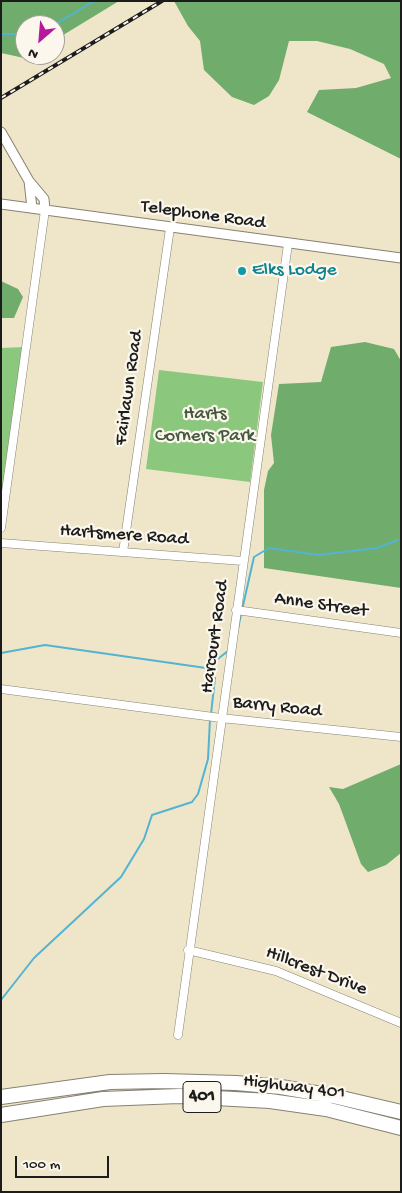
<!DOCTYPE html>
<style>
body{margin:0}
#map{position:relative;width:402px;height:1193px;overflow:hidden;background:#efe6ca;font-family:"Gochi Hand",sans-serif}
canvas{display:block}
.frame{position:absolute;inset:0;border:2px solid #1c1c1c;pointer-events:none}
.north{position:absolute;left:15px;top:15px;width:50px;height:50px;box-sizing:border-box;background:#fbf7ec;border:1px solid #a29f99;border-radius:50%;rotate:207deg;font-size:14px;font-weight:700;line-height:20px;text-align:center;color:#1c1c1c}
.north::after{content:'';display:block;margin:auto;width:18px;height:22px;background:#b5179e;clip-path:polygon(50% 0,100% 100%,50% 72%,0 100%)}
.scale{position:absolute;left:15px;top:1156px;width:94px;height:22px;box-sizing:border-box;border:2px solid #1c1c1c;border-top:0;padding-left:6px;font-size:15px;line-height:18px;white-space:nowrap;color:#1c1c1c;-webkit-text-stroke:4px #fbf7ec;paint-order:stroke}
</style>
<div id="map">
<canvas width="402" height="1193"></canvas>
<div class="frame"></div>
<div class="north">N</div>
<div class="scale">100 m</div>
</div>
<script>
const ctx = document.querySelector('canvas').getContext('2d');
ctx.lineJoin = 'round';
function fillPath(path, color) { ctx.fillStyle = color; ctx.fill(path, 'evenodd'); }
const shape = rows => new Path2D(rows.map(r => 'M' + r).join(''));
function strokePath(path, color, width, dash) { ctx.strokeStyle = color; ctx.lineWidth = width; ctx.lineCap = dash ? 'butt' : 'round'; ctx.setLineDash(dash || []); ctx.stroke(path); }
function drawText(font, color, halo, rows, align = 'center') {
  ctx.font = font + ' "Gochi Hand",sans-serif'; ctx.lineWidth = 4.5; ctx.setLineDash([]); ctx.textBaseline = 'middle'; ctx.strokeStyle = halo; ctx.fillStyle = color; for (const [text, x, y, turn = 0] of rows) {
    ctx.save(); ctx.translate(x, y); ctx.rotate((+turn || 0) * Math.PI / 180); ctx.textAlign = isNaN(turn) ? turn : align; if (halo) ctx.strokeText(text, 0, 0); ctx.fillText(text, 0, 0); ctx.restore();
  }
}
fillPath(shape([
 [24,347,1,528,1,348],
 [159,370,263,382,250,482,146,469]
]), '#8bc77c');
fillPath(shape([
 [1,1,119,1,55,40,55,25,25,25,25,55,30,55,24,58,1,53],
 [174,1,401,1,401,159,307,112,319,90,356,88,391,78,384,64,350,49,317,41,289,41,279,80,269,96,254,105,232,97,204,70,200,41,188,26],
 [1,281,18,289,23,297,14,318,1,318],
 [365,342,394,349,401,361,401,588,264,568,264,490,268,471,274,463,271,435,279,384,321,382,331,347],
 [401,764,401,853,386,865,368,872,361,864,339,804,329,787,343,789]
]), '#70ac6c');
strokePath(shape([
 [54,25,94,1],
 [1,34,25,34],
 [242,610,254,557,269,548,318,555,377,548,398,540],
 [238,629,241,614],
 [1,653,45,645,206,668,215,678,211,714],
 [206,668,228,651],
 [1,1000,34,958,121,877,144,839,152,815,192,802,198,794,208,759,210,719]
]), '#53b4d1', 2);
const minor = shape([
 [1,528,45,210],
 [1,543,243,561],
 [123,552,170,228],
 [236,610,401,633],
 [1,689,221,718,401,737],
 [188,950,276,971,401,1023],
 [178,1035,288,244]
]);
const tertiary = shape([
 [1,132,29,181,44,199,45,210],
 [29,181,32,208],
 [1,204,401,258]
]);
const motorway = shape([
 [1,1097,110,1082,164,1081,236,1083,281,1087,333,1096,401,1112],
 [1,1115,103,1099,179,1096,270,1101,326,1109,401,1128]
]);
strokePath(minor, '#868173', 9);
strokePath(tertiary, '#868173', 11);
strokePath(motorway, '#868173', 16);
strokePath(minor, '#fff', 8);
strokePath(tertiary, '#fff', 9);
strokePath(motorway, '#fff', 14);
const rail = shape([
 [1,98,162,1]
]);
strokePath(rail, '#1c1c1c', 4);
strokePath(rail, '#fbf7ec', 2, [5.5]);
for (const [x, y, r, color] of [
 [242,271,5,"#0f9aa8"]
]) { const dot = new Path2D(); dot.arc(x, y, r, 0, 2 * Math.PI); ctx.fillStyle = color; ctx.fill(dot); strokePath(dot, '#fbf7ec', 2); }
for (const [x, y, w] of [
 [202,1097,38]
]) { const box = new Path2D(); box.roundRect(x - w / 2, y - 15.5, w, 31, 4); ctx.fillStyle = '#fbf7ec'; ctx.fill(box); strokePath(box, '#1c1c1c', 1); }
drawText('bold 18px', '#1c1c1c', null, [
 ["401",202,1097]
]);
drawText('19px', '#1c1c1c', '#fbf7ec', [
 ["Telephone Road",203,216,8],
 ["Fairlawn Road",130,388,-82],
 ["Hartsmere Road",124,536,4],
 ["Anne Street",321,606,8],
 ["Harcourt Road",216,637,-82],
 ["Barry Road",277,708,6],
 ["Hillcrest Drive",316,972,21],
 ["Highway 401",294,1088,7]
]);
drawText('19px', '#0d838f', '#fbf7ec', [
 ["Elks Lodge",252,271]
], 'left');
drawText('19px', '#43583e', '#fbf7ec', [
 ["Harts",205,415],
 ["Corners Park",205,437]
]);
</script>
